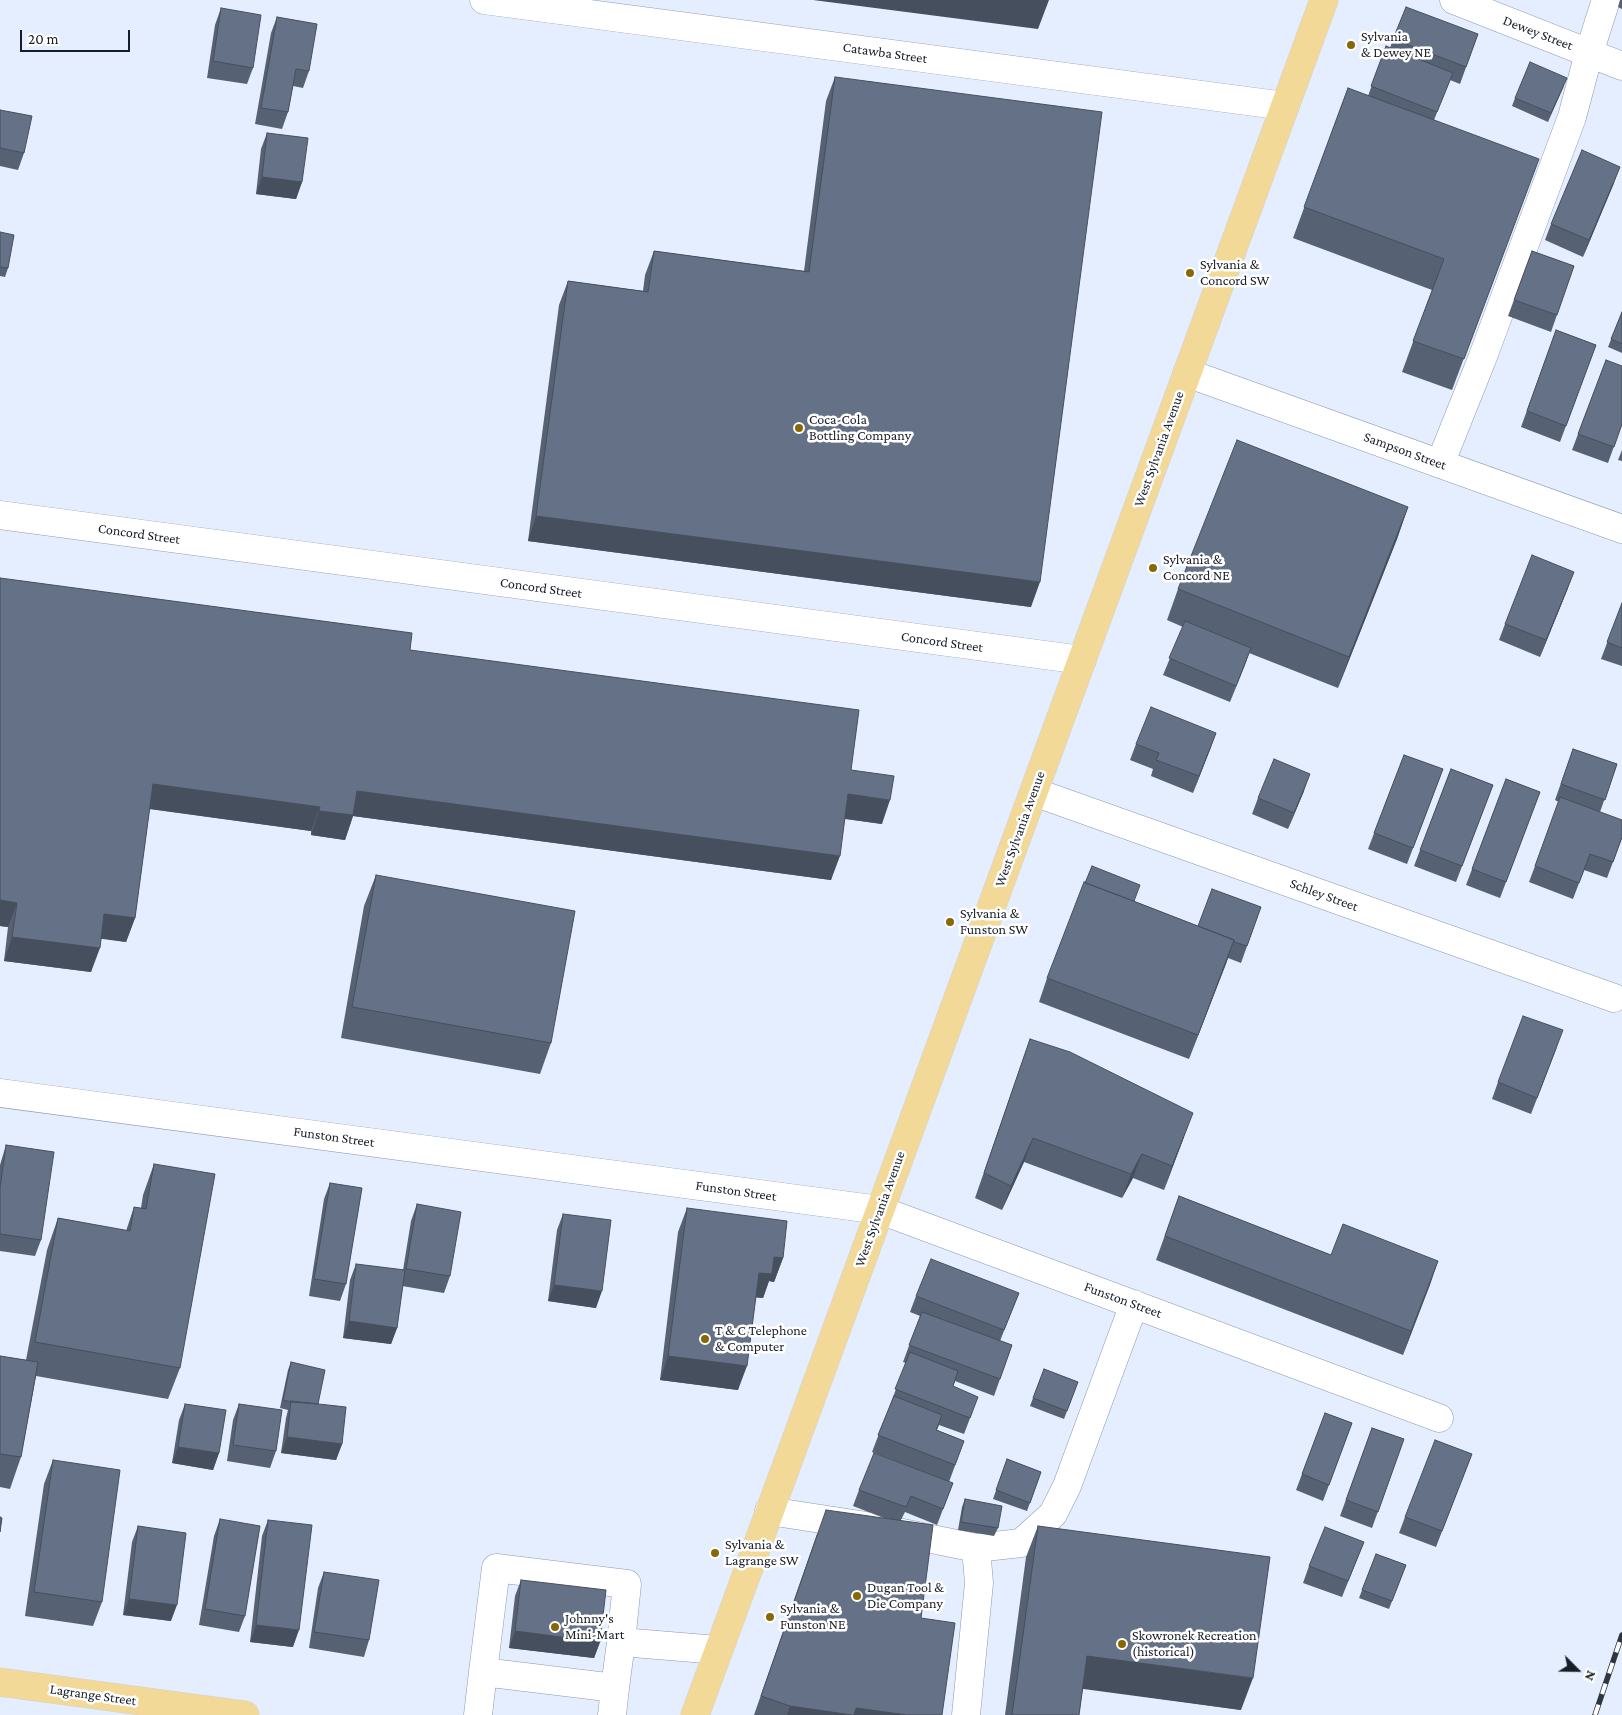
<!DOCTYPE html>
<style>
body{margin:0}
#map{position:relative;width:1622px;height:1715px;overflow:hidden;background:#e5eefe;font-family:"Crimson Pro",serif}
canvas{display:block}
.north{position:absolute;left:1552px;top:1645px;width:50px;height:50px;-webkit-text-stroke:4px #fff;paint-order:stroke;rotate:113deg;font-size:14px;font-weight:700;line-height:20px;text-align:center;color:#181e27}
.north::after{content:'';display:block;margin:auto;width:18px;height:22px;background:#181e27;clip-path:polygon(50% 0,100% 100%,50% 72%,0 100%)}
.scale{position:absolute;left:20px;top:30px;width:110px;height:22px;box-sizing:border-box;border:2px solid #181e27;border-top:0;padding-left:6px;font-size:15px;line-height:18px;white-space:nowrap;color:#181e27;-webkit-text-stroke:4px #fff;paint-order:stroke}
</style>
<div id="map">
<canvas width="1622" height="1715"></canvas>
<div class="north">N</div>
<div class="scale">20 m</div>
</div>
<script>
const ctx = document.querySelector('canvas').getContext('2d');
ctx.lineJoin = 'round';
const shape = rows => new Path2D(rows.map(r => 'M' + r).join(''));
function strokePath(path, color, width, dash) { ctx.strokeStyle = color; ctx.lineWidth = width; ctx.lineCap = dash ? 'butt' : 'round'; ctx.setLineDash(dash || []); ctx.stroke(path); }
function fillPath(path, color) { ctx.fillStyle = color; ctx.fill(path, 'evenodd'); }
function drawText(font, color, halo, rows, align = 'center') {
  ctx.font = font + ' "Crimson Pro",serif'; ctx.lineWidth = 5; ctx.setLineDash([]); ctx.textBaseline = 'middle'; ctx.strokeStyle = halo; ctx.fillStyle = color; for (const [text, x, y, turn = 0] of rows) {
    ctx.save(); ctx.translate(x, y); ctx.rotate((+turn || 0) * Math.PI / 180); ctx.textAlign = isNaN(turn) ? turn : align; if (halo) ctx.strokeText(text, 0, 0); ctx.fillText(text, 0, 0); ctx.restore();
  }
}
const minor = shape([
 [484,0,1285,106],
 [1454,0,1622,66],
 [1187,373,1622,529],
 [1440,464,1482,359,1572,117,1589,53,1606,0],
 [0,515,1082,660],
 [1034,792,1614,998],
 [0,1093,880,1210,1439,1418],
 [769,1511,873,1527,976,1548,979,1583,966,1715],
 [976,1548,1021,1543,1053,1514,1067,1486,1134,1304],
 [483,1672,496,1568,627,1584,621,1642],
 [615,1688,621,1642,718,1650],
 [478,1715,483,1672,615,1688,612,1715]
]);
const major = shape([
 [0,1682,245,1715],
 [695,1715,1324,0]
]);
strokePath(minor, '#8c9ab2', 29);
strokePath(major, '#d1d2d4', 29);
strokePath(minor, '#fff', 28);
strokePath(major, '#f3d998', 28);
const rail = shape([
 [1595,1715,1622,1635]
]);
strokePath(rail, '#303640', 5.5);
strokePath(rail, '#fff', 4, [11]);
fillPath(shape([
 [1620,0,1622,0,1622,9,1618,7],
 [221,8,253,68,247,84,207,78,215,25],
 [277,17,309,71,303,88,293,86,288,112,282,129,255,124,271,33],
 [1478,34,1460,84,1450,80,1434,120,1527,190,1452,390,1402,372,1432,290,1293,238,1348,88,1368,96,1386,46,1390,48,1393,39],
 [835,77,1031,607,528,541,559,305,568,281,643,291,645,275,654,251,804,271,826,101],
 [1564,86,1548,122,1512,106,1515,98],
 [0,110,24,153,18,170,0,166],
 [267,133,302,182,296,199,256,194,261,149],
 [1614,183,1583,257,1545,240,1551,224],
 [0,232,8,268,5,277,0,276],
 [1532,251,1574,266,1551,332,1508,316],
 [1622,312,1622,353,1608,347],
 [1556,330,1596,345,1560,442,1521,427],
 [1606,360,1622,424,1608,463,1572,450],
 [1622,450,1622,461,1618,460],
 [1408,507,1397,539,1338,688,1249,653,1230,702,1163,675,1183,627,1167,620,1178,589],
 [0,578,410,650,851,770,882,824,845,819,831,880,353,816,345,840,311,835,311,831,149,809,135,918,126,942,101,938,91,972,4,961,8,927,0,926],
 [1568,588,1540,657,1499,640,1505,624],
 [1622,603,1622,666,1601,659],
 [1216,733,1193,793,1151,776,1153,769,1130,760,1136,744],
 [1573,749,1617,764,1600,812,1622,838,1607,878,1584,870,1573,899,1529,882,1559,802,1555,800],
 [1404,755,1443,769,1407,864,1368,849],
 [1451,769,1493,785,1456,882,1414,866],
 [1506,779,1540,792,1500,898,1466,885],
 [1304,791,1288,829,1252,814,1258,798],
 [376,875,551,1043,540,1074,341,1038,364,906],
 [1134,901,1198,926,1261,907,1241,963,1228,958,1189,1059,1039,1002,1047,978],
 [1030,1039,1184,1137,1164,1190,1133,1178,1122,1198,1024,1162,1002,1210,975,1198],
 [1557,1047,1531,1114,1492,1099,1498,1082],
 [6,1145,41,1240,35,1256,0,1251,0,1253,0,1165],
 [154,1164,180,1368,168,1399,36,1376,21,1457,10,1489,0,1487,0,1356,26,1360,47,1250,58,1218,126,1231,134,1207,141,1208,143,1195],
 [330,1183,346,1284,340,1301,309,1296,324,1199],
 [1179,1196,1331,1255,1438,1261,1403,1355,1156,1260],
 [417,1204,450,1276,444,1293,402,1286,397,1328,391,1344,343,1338,350,1280,356,1264,403,1270,411,1221],
 [687,1208,783,1258,774,1282,769,1281,763,1298,756,1297,738,1390,660,1380,678,1232],
 [563,1214,596,1308,548,1301,557,1230],
 [1019,1293,1000,1341,1012,1345,994,1396,955,1381,953,1386,972,1413,964,1434,939,1425,937,1430,964,1441,949,1482,872,1452,906,1363,903,1362,920,1316,910,1312,916,1296],
 [291,1362,342,1444,336,1460,281,1453,286,1418,288,1410,280,1408,288,1370],
 [1044,1369,1078,1382,1064,1419,1030,1406],
 [185,1404,219,1453,213,1470,172,1463,179,1420],
 [239,1404,276,1451,270,1468,227,1461,233,1420],
 [1325,1413,1352,1423,1323,1501,1296,1490],
 [1372,1428,1404,1439,1372,1528,1340,1516],
 [1472,1454,1436,1547,1399,1533,1405,1517],
 [1007,1459,1041,1472,1027,1511,993,1499],
 [53,1460,102,1602,93,1626,25,1616,44,1484],
 [953,1483,937,1525,905,1512,901,1520,921,1618,942,1715,754,1715,817,1534,884,1518,853,1506,859,1490],
 [965,1499,998,1528,994,1536,958,1530,962,1507],
 [220,1519,245,1616,239,1632,199,1625,214,1536],
 [268,1520,293,1647,250,1642,262,1536],
 [138,1526,171,1621,123,1615,132,1542],
 [1038,1526,1241,1710,1083,1688,1079,1715,1005,1715,1026,1557],
 [1364,1542,1342,1597,1303,1583,1309,1566],
 [1376,1554,1406,1565,1389,1609,1359,1598],
 [324,1572,369,1640,364,1657,309,1648,318,1588],
 [521,1580,600,1642,594,1658,509,1648,515,1596]
]), '#566174');
fillPath(shape([
 [813,0,1049,0,1038,29],
 [1620,167,1614,183,1583,257,1589,240],
 [262,177,302,182,296,199,256,194],
 [1408,507,1397,539,1338,688,1349,657],
 [536,516,1040,582,1031,607,528,541],
 [1574,572,1568,588,1540,657,1546,640],
 [1251,648,1245,665,1230,702,1236,686],
 [1216,733,1210,750,1193,793,1199,776],
 [1310,774,1304,791,1288,829,1294,813],
 [153,784,320,807,311,831,144,808],
 [357,791,840,856,831,880,353,816,345,840,311,835,319,811],
 [848,794,890,800,882,824,840,818],
 [0,900,17,903,8,927,0,926],
 [104,914,135,918,126,942,95,938],
 [12,937,100,948,91,972,4,961],
 [1234,940,1226,964,1189,1059,1198,1035],
 [1193,1113,1184,1137,1164,1190,1172,1166],
 [1033,1138,1024,1162,1002,1210,1011,1186],
 [1142,1154,1133,1178,1122,1198,1131,1174],
 [774,1257,783,1258,774,1282,769,1281,763,1298,750,1297,759,1273],
 [1438,1261,1430,1285,1403,1355,1411,1331],
 [554,1285,602,1291,596,1308,548,1301],
 [349,1321,397,1328,391,1344,343,1338],
 [668,1356,747,1366,738,1390,660,1380],
 [287,1437,342,1444,336,1460,281,1453],
 [178,1447,219,1453,213,1470,172,1463],
 [129,1599,177,1605,171,1621,123,1615],
 [256,1625,299,1630,293,1647,250,1642],
 [515,1631,600,1642,594,1658,509,1648],
 [1087,1656,1253,1678,1241,1710,1076,1688],
 [790,1706,852,1715,787,1715],
 [856,1708,907,1715,853,1715]
]), '#464f5e');
const building = shape([
 [1406,7,1478,34,1466,67,1393,39,1406,7],
 [221,8,261,15,253,68,213,61,221,8],
 [277,17,317,24,309,71,296,69,288,112,261,108,277,17],
 [1386,46,1453,73,1437,112,1371,86,1386,46],
 [1530,62,1567,78,1551,113,1515,98,1530,62],
 [835,77,1102,112,1040,582,536,516,568,281,648,292,654,251,809,272,835,77],
 [1348,88,1539,159,1464,359,1413,341,1444,259,1304,207,1348,88],
 [0,110,32,116,24,153,0,148,0,110],
 [267,133,308,138,302,182,262,177,267,133],
 [1582,150,1620,167,1589,240,1551,224,1582,150],
 [0,232,14,235,8,268,0,267,0,232],
 [1532,251,1574,266,1557,315,1514,300,1532,251],
 [1622,312,1622,344,1611,339,1622,312],
 [1556,330,1596,345,1566,426,1527,411,1556,330],
 [1606,360,1622,366,1622,424,1614,447,1578,434,1606,360],
 [1237,440,1408,507,1349,657,1178,589,1237,440],
 [1532,555,1574,572,1546,640,1505,624,1532,555],
 [0,578,412,633,410,650,859,710,851,770,894,776,890,800,848,794,840,856,357,791,353,815,319,811,320,807,153,784,135,918,104,914,100,948,12,937,17,903,0,900,0,578],
 [1622,603,1622,648,1607,642,1622,603],
 [1185,621,1251,648,1236,686,1169,658,1185,621],
 [1151,707,1216,733,1199,776,1156,760,1159,753,1136,744,1151,707],
 [1573,749,1617,764,1605,800,1561,784,1573,749],
 [1404,755,1443,769,1413,848,1374,833,1404,755],
 [1274,759,1310,774,1294,813,1258,798,1274,759],
 [1451,769,1493,785,1462,866,1420,850,1451,769],
 [1506,779,1540,792,1506,882,1472,869,1506,779],
 [1560,797,1622,820,1622,837,1613,862,1590,854,1579,883,1535,866,1560,797],
 [1092,866,1140,885,1134,901,1085,883,1092,866],
 [376,875,575,911,551,1043,352,1007,376,875],
 [1084,882,1234,940,1198,1035,1047,978,1084,882],
 [1212,889,1261,907,1247,946,1234,942,1234,940,1198,926,1212,889],
 [1523,1016,1563,1030,1537,1098,1498,1082,1523,1016],
 [1030,1039,1070,1052,1193,1113,1172,1166,1142,1154,1131,1174,1033,1138,1011,1186,984,1173,1030,1039],
 [6,1145,54,1152,41,1240,0,1234,0,1188,6,1145],
 [154,1164,215,1174,180,1368,35,1342,58,1218,130,1231,134,1207,146,1209,154,1164],
 [330,1183,362,1188,346,1284,314,1279,330,1183],
 [1179,1196,1331,1255,1343,1224,1438,1261,1411,1331,1165,1236,1179,1196],
 [417,1204,461,1212,450,1276,406,1269,417,1204],
 [687,1208,787,1221,783,1258,774,1257,772,1274,759,1273,747,1366,668,1356,687,1208],
 [563,1214,611,1220,602,1291,554,1285,563,1214],
 [931,1259,1019,1293,1004,1330,916,1296,931,1259],
 [356,1264,405,1270,397,1328,349,1321,356,1264],
 [922,1312,1012,1345,1000,1379,909,1345,922,1312],
 [910,1352,958,1371,953,1386,978,1397,970,1418,895,1389,910,1352],
 [0,1356,38,1362,21,1457,0,1454,0,1356],
 [291,1362,325,1370,318,1404,291,1402,283,1400,291,1362],
 [1044,1369,1078,1382,1067,1411,1033,1398,1044,1369],
 [894,1396,942,1415,936,1430,964,1441,955,1465,878,1435,894,1396],
 [291,1401,346,1407,342,1444,287,1437,291,1401],
 [185,1404,226,1410,219,1453,178,1447,185,1404],
 [239,1404,282,1410,276,1451,233,1445,239,1404],
 [1325,1413,1352,1423,1329,1485,1302,1474,1325,1413],
 [1372,1428,1404,1439,1378,1512,1346,1500,1372,1428],
 [1435,1440,1472,1454,1442,1531,1405,1517,1435,1440],
 [874,1453,953,1483,943,1509,911,1496,906,1507,859,1490,874,1453],
 [1007,1459,1041,1472,1030,1503,996,1490,1007,1459],
 [53,1460,120,1470,102,1602,34,1592,53,1460],
 [965,1499,1002,1506,998,1528,961,1522,965,1499],
 [826,1510,933,1525,921,1618,955,1623,942,1715,907,1715,856,1708,854,1715,852,1715,790,1706,761,1696,826,1510],
 [0,1517,2,1518,0,1532,0,1517],
 [220,1519,260,1526,245,1616,205,1609,220,1519],
 [268,1520,312,1525,299,1630,256,1625,268,1520],
 [138,1526,186,1533,177,1605,129,1599,138,1526],
 [1038,1526,1270,1557,1253,1678,1087,1656,1079,1715,1012,1715,1038,1526],
 [1325,1527,1364,1542,1348,1581,1309,1566,1325,1527],
 [1376,1554,1406,1565,1392,1601,1362,1590,1376,1554],
 [324,1572,379,1580,369,1640,314,1632,324,1572],
 [521,1580,606,1590,600,1642,515,1631,521,1580]
]);
fillPath(building, '#647187');
strokePath(building, '#464f5e', 1);
for (const [x, y, r, color] of [
 [1351,45,5,"#886805"],
 [1190,273,5,"#886805"],
 [799,428,5,"#886805"],
 [1153,568,5,"#886805"],
 [950,922,5,"#886805"],
 [705,1339,5,"#886805"],
 [715,1553,5,"#886805"],
 [857,1596,5,"#886805"],
 [770,1617,5,"#886805"],
 [555,1627,5,"#886805"],
 [1122,1644,5,"#886805"]
]) { const dot = new Path2D(); dot.arc(x, y, r, 0, 2 * Math.PI); ctx.fillStyle = color; ctx.fill(dot); strokePath(dot, '#fff', 2); }
drawText('14px', '#181e27', '#fff', [
 ["Dewey Street",1538,33,21],
 ["Catawba Street",885,53,8],
 ["West Sylvania Avenue",1159,449,-70],
 ["Sampson Street",1405,451,20],
 ["Concord Street",139,534,8],
 ["Concord Street",541,588,8],
 ["Concord Street",942,642,8],
 ["West Sylvania Avenue",1020,829,-70],
 ["Schley Street",1324,895,20],
 ["Funston Street",334,1137,8],
 ["Funston Street",736,1191,8],
 ["West Sylvania Avenue",880,1209,-70],
 ["Funston Street",1123,1300,20],
 ["Lagrange Street",93,1695,8]
]);
drawText('14px', '#181e27', '#fff', [
 ["Sylvania",1361,37],
 ["& Dewey NE",1361,53],
 ["Sylvania &",1200,265],
 ["Concord SW",1200,281],
 ["Coca-Cola",809,420],
 ["Bottling Company",809,436],
 ["Sylvania &",1163,560],
 ["Concord NE",1163,576],
 ["Sylvania &",960,914],
 ["Funston SW",960,930],
 ["T & C Telephone",715,1331],
 ["& Computer",715,1347],
 ["Sylvania &",725,1545],
 ["Lagrange SW",725,1561],
 ["Dugan Tool &",867,1588],
 ["Die Company",867,1604],
 ["Sylvania &",780,1609],
 ["Funston NE",780,1625],
 ["Johnny's",565,1619],
 ["Mini-Mart",565,1635],
 ["Skowronek Recreation",1132,1636],
 ["(historical)",1132,1652]
], 'left');
</script>
